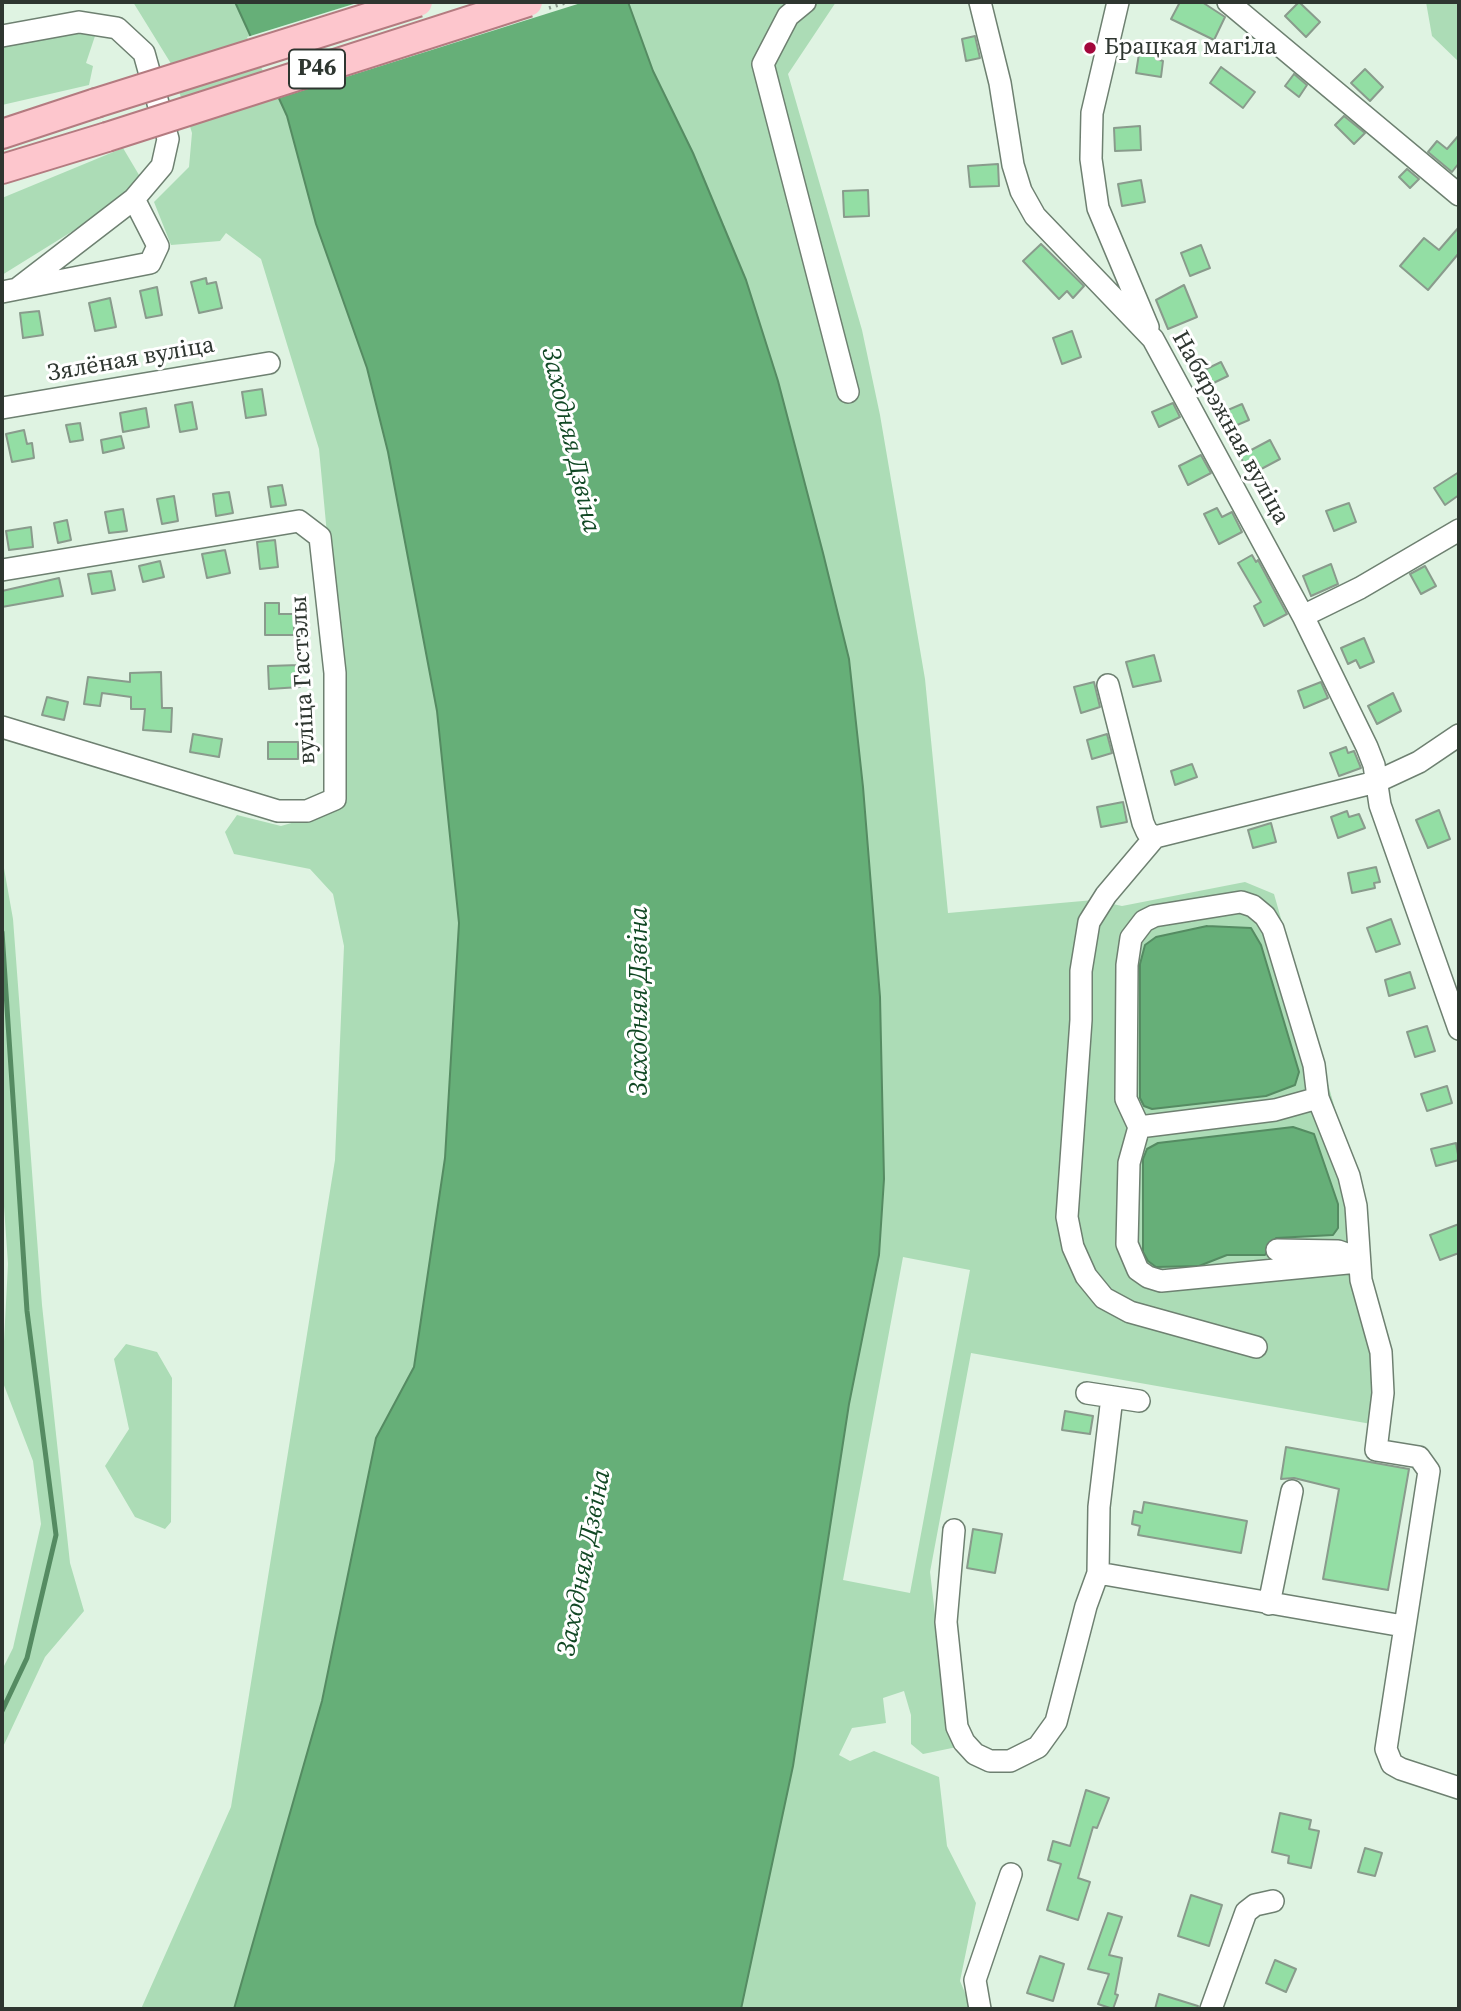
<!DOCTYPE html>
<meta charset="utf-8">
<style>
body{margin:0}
#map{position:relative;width:1461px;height:2011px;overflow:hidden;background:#dff3e2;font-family:"Source Serif 4",serif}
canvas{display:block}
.frame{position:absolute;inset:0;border:4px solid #2e3630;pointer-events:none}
</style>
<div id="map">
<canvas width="1461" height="2011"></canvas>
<div class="frame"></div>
</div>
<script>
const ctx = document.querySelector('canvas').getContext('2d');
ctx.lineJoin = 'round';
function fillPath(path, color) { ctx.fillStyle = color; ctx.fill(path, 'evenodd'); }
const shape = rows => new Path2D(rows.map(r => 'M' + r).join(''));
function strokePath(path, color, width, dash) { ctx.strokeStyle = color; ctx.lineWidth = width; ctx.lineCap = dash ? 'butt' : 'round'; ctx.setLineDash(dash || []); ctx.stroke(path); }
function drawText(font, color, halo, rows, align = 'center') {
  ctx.font = font + ' "Source Serif 4",serif'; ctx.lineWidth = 6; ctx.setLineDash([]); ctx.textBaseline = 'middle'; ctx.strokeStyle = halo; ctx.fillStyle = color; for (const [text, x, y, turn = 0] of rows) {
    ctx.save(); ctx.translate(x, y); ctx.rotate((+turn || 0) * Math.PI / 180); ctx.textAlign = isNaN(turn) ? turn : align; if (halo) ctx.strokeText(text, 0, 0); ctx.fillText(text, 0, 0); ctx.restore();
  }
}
fillPath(shape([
 [133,2,235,2,287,116,316,224,367,368,388,452,437,711,459,923,445,1158,414,1367,376,1438,322,1701,234,2009,141,2009,231,1807,335,1160,344,946,333,894,310,869,234,854,225,832,237,815,281,826,337,810,347,748,319,449,261,259,226,233,220,241,171,245,154,202,189,167,192,133,170,62],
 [628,2,836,2,788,74,862,330,880,415,925,679,948,913,1094,900,1122,906,1245,882,1274,894,1351,1165,1388,1427,971,1353,930,1572,948,1724,957,1747,923,1754,911,1744,911,1715,904,1691,883,1698,886,1723,852,1728,839,1755,850,1761,874,1751,939,1777,947,1846,976,1903,960,1981,972,2009,741,2009,793,1766,884,1179,880,997,863,787,849,659,823,553,778,381,746,280,693,153,653,71],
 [903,1257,970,1270,910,1593,843,1580],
 [1426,2,1459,2,1459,62,1432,36],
 [97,30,86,63,93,66,89,85,2,105,2,43],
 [123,148,142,180,126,198,2,275,2,198],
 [2,857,13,919,42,1305,70,1563,84,1611,45,1657,2,1749,2,1670,13,1648,41,1524,33,1461,2,1380,8,1264,2,1178],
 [126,1344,157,1352,172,1378,171,1522,165,1529,135,1517,105,1466,129,1429,114,1359]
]), '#acdcb6');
const water = shape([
 [235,2,628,2,653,71,693,153,746,280,778,381,823,553,849,659,863,787,880,997,884,1179,879,1255,849,1404,793,1766,741,2009,234,2009,322,1701,376,1438,414,1367,445,1158,459,923,437,711,388,452,367,368,316,224,287,116,235,2],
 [1207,926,1251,928,1261,945,1299,1072,1295,1085,1266,1096,1152,1109,1144,1106,1140,1098,1140,964,1145,945,1156,937,1207,926],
 [1293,1127,1314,1134,1338,1204,1338,1228,1333,1235,1276,1238,1265,1255,1227,1255,1199,1266,1156,1267,1148,1261,1143,1252,1143,1159,1147,1149,1158,1143,1293,1127]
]);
fillPath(water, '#66af78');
strokePath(water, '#558b62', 2);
fillPath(shape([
 [360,2,584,2,276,99,247,37]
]), '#dff3e2');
strokePath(shape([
 [2,932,27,1311,56,1535,27,1658,2,1711]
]), '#558b62', 5);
const building = shape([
 [1180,2,1202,2,1225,17,1214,40,1171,19,1180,2],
 [1299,2,1320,22,1306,37,1285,16,1299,2],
 [975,36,980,58,966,61,962,39,975,36],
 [1141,41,1159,44,1156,59,1163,61,1161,77,1136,73,1141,41],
 [1221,67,1255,92,1243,108,1210,83,1221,67],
 [1365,69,1383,87,1370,101,1351,83,1365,69],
 [1294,74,1307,85,1299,97,1285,86,1294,74],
 [1344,116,1365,133,1354,144,1335,125,1344,116],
 [1140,126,1141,150,1115,151,1114,128,1140,126],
 [1459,135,1459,163,1452,172,1428,152,1437,141,1447,149,1459,135],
 [998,164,999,186,970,187,968,166,998,164],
 [1407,169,1419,179,1410,188,1399,177,1407,169],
 [1141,180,1145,202,1122,206,1118,184,1141,180],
 [868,190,869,216,844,217,843,191,868,190],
 [1459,227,1459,253,1428,290,1400,266,1424,238,1439,250,1459,227],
 [1041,244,1084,286,1073,298,1067,291,1059,299,1023,261,1041,244],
 [1201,245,1210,268,1190,276,1181,253,1201,245],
 [206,278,207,284,216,282,222,308,199,313,191,282,206,278],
 [1184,285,1197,317,1168,329,1156,300,1184,285],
 [157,287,162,315,146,318,140,291,157,287],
 [110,298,116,327,95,331,89,303,110,298],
 [39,311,43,335,23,338,20,313,39,311],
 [1072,331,1081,357,1062,364,1053,338,1072,331],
 [1221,362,1228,376,1201,389,1194,375,1221,362],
 [262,389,266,415,246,418,242,392,262,389],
 [192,402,197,429,180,432,175,405,192,402],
 [1173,403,1180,417,1159,427,1152,412,1173,403],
 [1242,404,1249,420,1223,431,1216,415,1242,404],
 [146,408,149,427,123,432,120,413,146,408],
 [80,423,83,440,70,442,66,425,80,423],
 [24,430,27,444,32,443,34,458,12,462,6,434,24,430],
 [121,436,124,448,103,453,101,440,121,436],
 [1270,440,1280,459,1250,475,1240,456,1270,440],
 [1201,455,1211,473,1188,485,1179,466,1201,455],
 [1459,472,1459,495,1445,505,1434,488,1459,472],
 [282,485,286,505,271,507,268,487,282,485],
 [229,492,233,513,216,516,213,494,229,492],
 [174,496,178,521,162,524,157,499,174,496],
 [1349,503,1356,522,1334,531,1326,511,1349,503],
 [1217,508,1222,517,1232,512,1242,532,1219,544,1204,514,1217,508],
 [123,509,127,531,109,533,105,512,123,509],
 [67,520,71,540,58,543,54,523,67,520],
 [31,527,33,547,9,550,6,531,31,527],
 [275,540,278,567,260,569,257,542,275,540],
 [225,550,230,573,207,578,202,554,225,550],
 [1252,555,1256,562,1258,560,1287,614,1264,626,1254,606,1261,602,1238,563,1252,555],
 [160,561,164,577,143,582,139,566,160,561],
 [1331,564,1338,584,1311,596,1303,576,1331,564],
 [1425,566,1436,586,1421,594,1410,574,1425,566],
 [111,571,115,590,92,594,88,574,111,571],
 [59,578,63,596,2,607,2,591,59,578],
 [265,603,279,603,279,614,294,614,294,635,265,635,265,603],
 [1364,638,1374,662,1360,668,1356,660,1348,664,1341,648,1364,638],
 [1154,655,1161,681,1133,687,1126,662,1154,655],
 [299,665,300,687,269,689,268,666,299,665],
 [161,672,162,708,172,708,171,732,143,730,145,709,131,709,131,697,102,693,100,706,84,704,88,677,130,682,130,673,161,672],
 [1094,682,1100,707,1081,713,1074,687,1094,682],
 [1321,682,1328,698,1304,708,1298,691,1321,682],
 [1393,693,1401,711,1377,724,1368,706,1393,693],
 [47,697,68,702,64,720,42,715,47,697],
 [193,734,222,739,219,757,190,752,193,734],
 [1107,734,1112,753,1092,759,1087,740,1107,734],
 [268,742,298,742,298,759,268,759,268,742],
 [1346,747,1348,753,1354,751,1361,768,1339,776,1330,753,1346,747],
 [1192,764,1197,777,1175,785,1171,771,1192,764],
 [1123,802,1127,822,1101,827,1097,807,1123,802],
 [1439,810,1450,839,1428,848,1416,820,1439,810],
 [1347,811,1349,817,1359,814,1365,828,1338,838,1331,817,1347,811],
 [1271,823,1276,842,1253,848,1248,830,1271,823],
 [1376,867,1380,882,1374,883,1375,888,1352,893,1348,873,1376,867],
 [1391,919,1400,944,1376,952,1367,928,1391,919],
 [1410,972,1415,988,1389,996,1385,980,1410,972],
 [1427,1026,1435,1051,1415,1057,1407,1032,1427,1026],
 [1447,1086,1452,1103,1427,1111,1421,1094,1447,1086],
 [1456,1143,1459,1160,1436,1166,1431,1149,1456,1143],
 [1459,1224,1459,1253,1440,1260,1430,1235,1459,1224],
 [1065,1411,1093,1416,1090,1434,1062,1430,1065,1411],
 [1286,1447,1409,1469,1388,1590,1323,1579,1339,1489,1294,1478,1281,1479,1286,1447],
 [1144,1502,1247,1521,1241,1553,1138,1535,1140,1526,1132,1524,1134,1511,1142,1513,1144,1502],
 [973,1529,1002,1534,995,1573,967,1568,973,1529],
 [1086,1790,1109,1798,1097,1828,1093,1827,1078,1878,1090,1882,1078,1920,1047,1910,1061,1864,1048,1860,1053,1841,1070,1846,1086,1790],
 [1280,1813,1311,1820,1309,1829,1319,1831,1311,1868,1288,1863,1289,1856,1272,1852,1280,1813],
 [1365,1848,1382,1853,1375,1876,1358,1872,1365,1848],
 [1191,1895,1222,1905,1209,1946,1178,1936,1191,1895],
 [1108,1913,1122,1917,1109,1955,1122,1958,1115,1994,1118,1995,1113,2009,1098,2004,1109,1974,1088,1969,1108,1913],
 [1040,1956,1064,1964,1053,2001,1027,1993,1040,1956],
 [1275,1960,1296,1969,1286,1992,1266,1983,1275,1960],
 [1159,1994,1198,2006,1197,2009,1155,2009,1159,1994]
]);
fillPath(building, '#93dea4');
strokePath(building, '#899b8c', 2);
const minor = shape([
 [805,2,788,16,763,64,848,392],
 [980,2,1000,83,1013,165,1021,191,1035,216,1153,339,1303,616,1367,747,1374,765,1380,805,1459,1029],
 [1118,2,1092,113,1091,159,1098,208,1148,327],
 [1228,2,1459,195],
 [2,36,79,22,117,28,144,53,168,139,162,166,134,199,17,289],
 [2,292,150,263,158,246,134,199],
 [2,408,269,363],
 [2,570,299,521,320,537,335,673,335,799,307,811,278,811,2,727],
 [1303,616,1360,588,1459,530],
 [1108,685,1143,823,1147,832,1155,837,1376,782,1419,762,1459,735],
 [1155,837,1106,895,1089,922,1081,971,1081,1020,1067,1217,1073,1247,1086,1276,1104,1298,1130,1312,1256,1347],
 [1139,1127,1275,1110,1318,1098],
 [1277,1250,1338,1251,1352,1256],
 [1358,1262,1161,1281,1148,1277,1138,1270,1127,1244,1129,1163,1139,1127,1126,1099,1127,965,1131,938,1144,921,1154,916,1241,902,1253,906,1265,916,1273,929,1314,1065,1318,1098,1349,1176,1356,1206,1361,1280,1381,1352,1383,1393,1376,1450,1419,1457,1429,1471,1386,1749,1392,1764,1401,1769,1459,1788],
 [1087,1393,1139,1401],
 [954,1530,946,1622,957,1727,964,1742,975,1754,990,1761,1010,1761,1038,1747,1056,1722,1086,1606,1098,1573,1099,1507,1112,1397],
 [1098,1573,1403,1626],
 [1269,1604,1292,1491],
 [980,2009,975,1980,1011,1874],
 [1211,2009,1246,1912,1255,1905,1273,1901]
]);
const major = shape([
 [2,134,96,103],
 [2,169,107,137]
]);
strokePath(minor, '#6e8071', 24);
strokePath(major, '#b47b80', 32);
strokePath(minor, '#fff', 21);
strokePath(major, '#fdc6cd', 28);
const majorBridge = shape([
 [96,103,418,2],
 [107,137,528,2]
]);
strokePath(majorBridge, '#b47b80', 32, []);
strokePath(shape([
 [549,8,568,2]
]), '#8b998d', 3.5, [2, 5]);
strokePath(majorBridge, '#fdc6cd', 28);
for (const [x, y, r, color] of [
 [1090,48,7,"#a3073c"]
]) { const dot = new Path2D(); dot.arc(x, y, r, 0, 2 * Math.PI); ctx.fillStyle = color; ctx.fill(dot); strokePath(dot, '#fff', 2.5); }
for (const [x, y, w] of [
 [317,69,56]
]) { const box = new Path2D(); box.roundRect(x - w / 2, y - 19.5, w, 39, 5); ctx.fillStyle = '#fff'; ctx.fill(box); strokePath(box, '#2e3630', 2); }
drawText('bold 23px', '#2e3630', null, [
 ["Р46",317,69]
]);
drawText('24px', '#2e3630', '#fff', [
 ["Брацкая магіла",1104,48]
], 'left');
drawText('24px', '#2e3630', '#fff', [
 ["Зялёная вуліца",131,360,-10],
 ["Набярэжная вуліца",1230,428,61],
 ["вуліца Гастэлы",304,680,-93]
]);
drawText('italic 26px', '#114824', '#fff', [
 ["Заходняя Дзвіна",570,440,77],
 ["Заходняя Дзвіна",640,1001,-90],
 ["Заходняя Дзвіна",585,1563,-79]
]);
</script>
